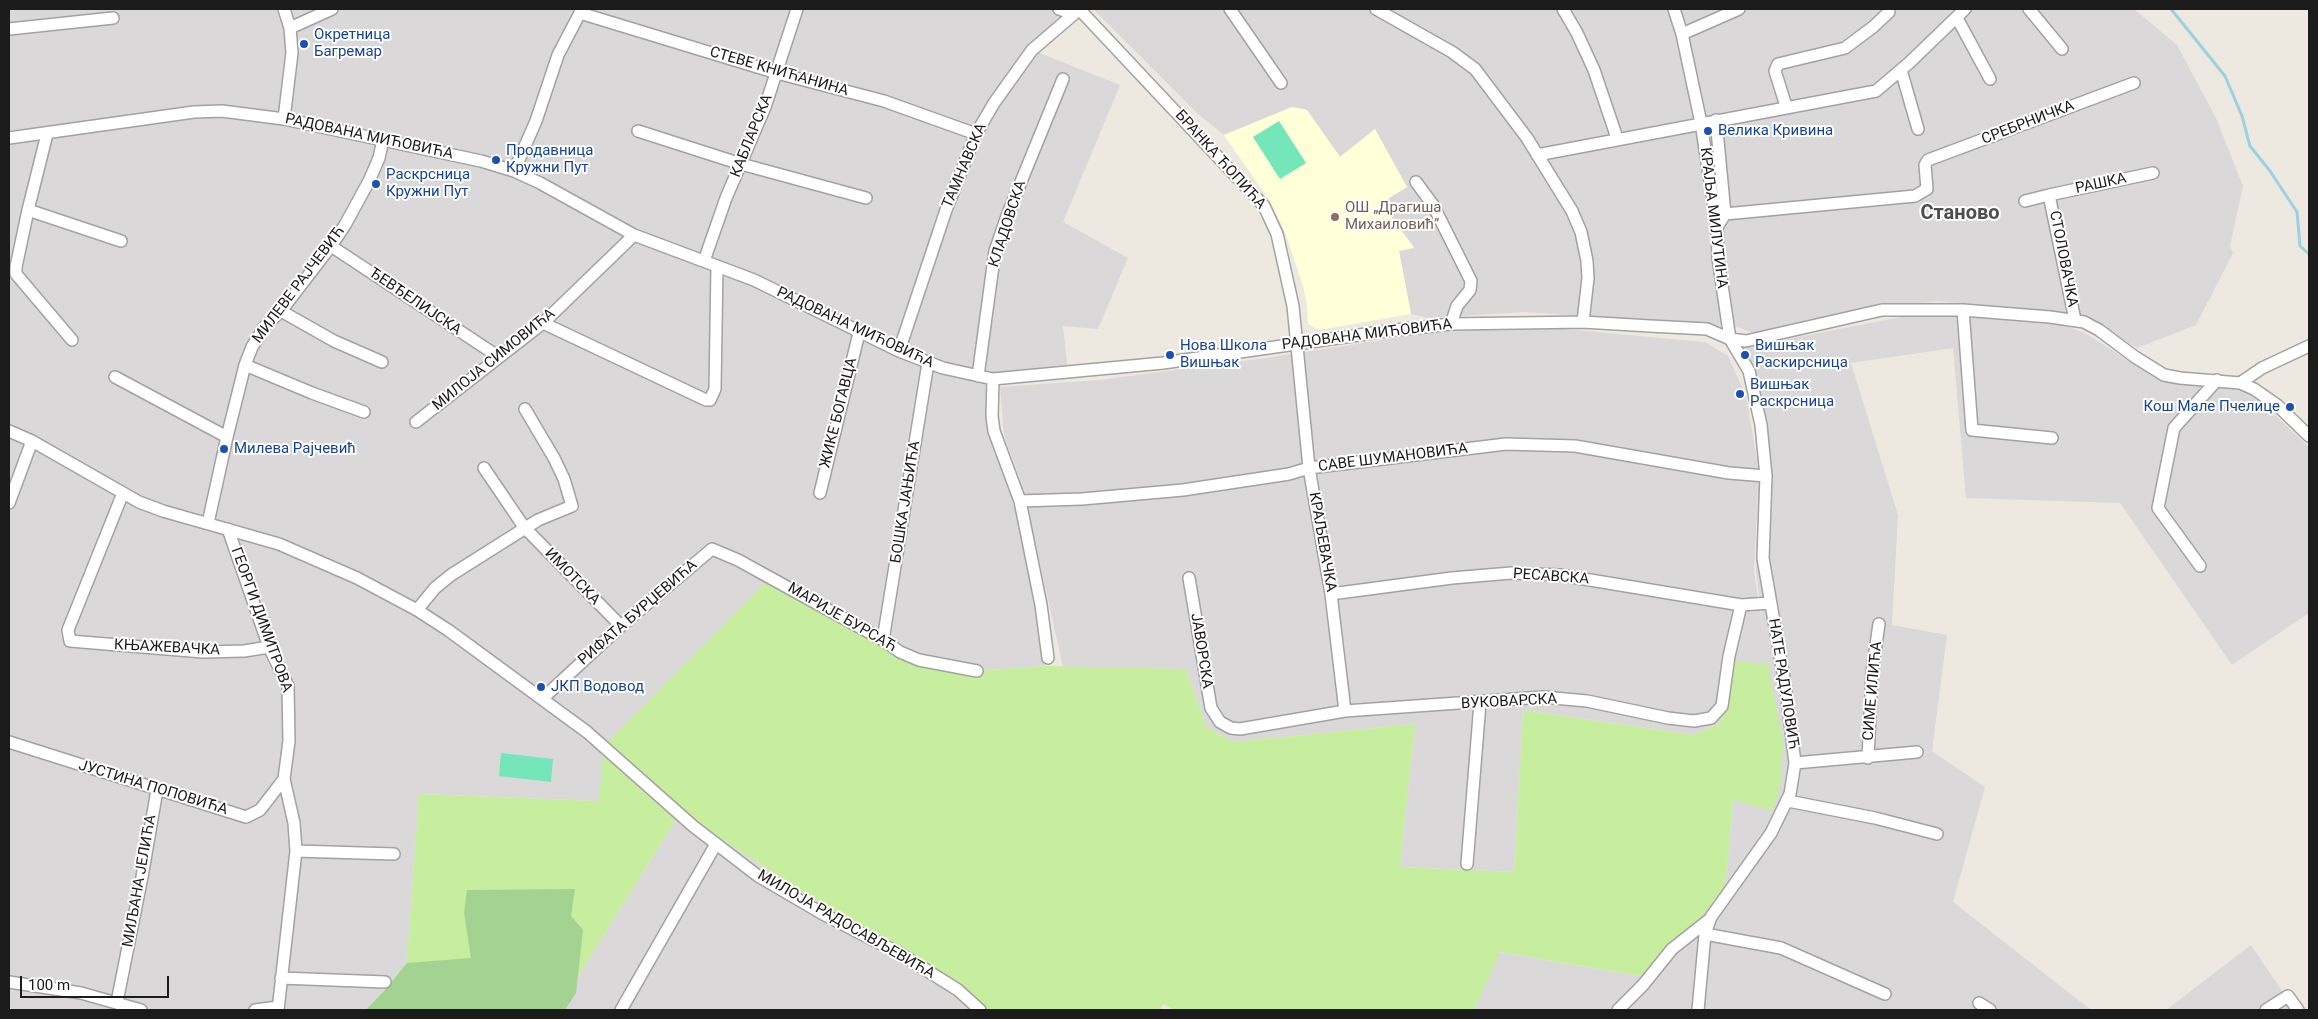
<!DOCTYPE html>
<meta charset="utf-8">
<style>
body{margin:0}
#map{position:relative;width:2318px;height:1019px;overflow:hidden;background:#eee9e0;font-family:Roboto,sans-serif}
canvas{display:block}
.frame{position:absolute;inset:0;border:10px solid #1b1b1b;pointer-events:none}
.scale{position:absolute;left:20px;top:976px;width:149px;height:22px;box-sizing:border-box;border:2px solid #1b1b1b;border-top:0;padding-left:6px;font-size:15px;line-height:18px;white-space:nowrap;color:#1b1b1b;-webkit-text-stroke:4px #fff;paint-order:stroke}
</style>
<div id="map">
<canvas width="2318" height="1019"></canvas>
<div class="frame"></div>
<div class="scale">100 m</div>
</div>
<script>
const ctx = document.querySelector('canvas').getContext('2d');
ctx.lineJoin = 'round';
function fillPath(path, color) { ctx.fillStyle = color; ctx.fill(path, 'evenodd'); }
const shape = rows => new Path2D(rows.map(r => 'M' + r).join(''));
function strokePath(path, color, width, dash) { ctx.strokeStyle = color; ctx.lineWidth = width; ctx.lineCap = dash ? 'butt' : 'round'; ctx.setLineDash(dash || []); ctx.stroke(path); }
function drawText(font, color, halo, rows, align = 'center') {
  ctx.font = font + ' Roboto,sans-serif'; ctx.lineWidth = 4; ctx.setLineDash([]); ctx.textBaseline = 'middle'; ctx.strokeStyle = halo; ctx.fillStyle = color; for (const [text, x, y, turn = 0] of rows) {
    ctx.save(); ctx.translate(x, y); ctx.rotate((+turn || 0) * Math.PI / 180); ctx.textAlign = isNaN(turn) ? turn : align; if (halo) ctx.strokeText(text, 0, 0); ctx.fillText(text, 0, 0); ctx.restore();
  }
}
fillPath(shape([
 [9,9,1059,9,1074,14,1032,50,1120,85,1063,222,1128,258,1098,329,1063,326,1068,372,993,379,987,410,988,429,1020,501,1037,604,1045,666,977,671,599,801,419,794,407,963,385,990,366,1010,9,1010],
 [1093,9,2134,9,2177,45,2216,118,2243,186,2230,246,2233,253,2196,325,2137,348,2082,315,1938,301,1850,311,1758,335,1738,327,1525,312,1428,318,1411,314,1399,251,1414,247,1381,203,1407,187,1375,130,1340,157,1307,110,1292,107,1224,135,1196,112],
 [1934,313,2058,323,2085,333,2140,368,2165,380,2246,388,2309,447,2309,613,2232,665,2120,503,1966,498,1953,348,1851,363,1898,515,1892,625,1947,635,1932,751,1985,787,1953,902,2091,1010,1474,1010,1499,952,1640,976,1726,880,1733,800,1734,662,1730,697,1720,723,1694,735,1523,710,1514,872,1400,867,1415,724,1233,742,1206,727,1186,669,1063,667,1023,488,1004,435,1000,387,1099,380,1266,358,1433,332,1532,326,1705,342,1728,356,1746,396,1758,465,1759,443,1749,382,1732,350,1911,315],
 [1758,489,1756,571,1763,628,1754,572],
 [680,813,881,941,972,1010,557,1010],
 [2251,945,2295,1010,2166,1010]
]), '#dad8d8');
fillPath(shape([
 [1292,107,1307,110,1340,157,1375,129,1407,187,1381,203,1414,248,1399,251,1411,314,1319,330,1308,324,1307,304,1303,286,1285,232,1270,201,1224,135]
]), '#ffffd8');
fillPath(shape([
 [769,579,900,652,977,671,1045,666,1186,669,1206,727,1233,742,1415,724,1400,867,1514,872,1523,710,1694,735,1720,723,1730,697,1734,661,1768,664,1783,742,1781,783,1773,811,1733,800,1726,880,1718,900,1640,976,1500,952,1474,1010,1174,1010,1163,1004,1160,1010,972,1010,881,941,680,813,557,1010,366,1010,385,990,407,962,419,794,599,801,604,746]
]), '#c7ee9f');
fillPath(shape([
 [575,889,571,916,583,930,576,993,565,1010,366,1010,385,990,407,963,471,958,464,913,467,890]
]), '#a4d290');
fillPath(shape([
 [1279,121,1306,163,1280,179,1253,137],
 [501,753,553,759,551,782,499,776]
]), '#75e6b9');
strokePath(shape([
 [2171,9,2225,76,2242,116,2250,146,2270,171,2297,212,2300,246,2309,254]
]), '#9bd1e1', 3);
const minor = shape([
 [284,9,290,28,292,53,284,119],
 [1059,9,1074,14],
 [1079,9,1264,206,1277,234,1293,306,1309,468,1331,594,1345,711],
 [1230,9,1281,83],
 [1376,9,1452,52,1475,69,1527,138,1572,211,1581,232,1587,261,1588,278,1583,322],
 [1563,9,1577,33,1594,70,1617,138],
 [1674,9,1682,34,1701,123,1717,227,1718,258,1730,339,1749,371,1761,425,1766,476,1763,558,1786,690,1795,763,1790,794,1771,833,1711,917,1705,934,1698,1010],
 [2029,9,2062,49],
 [580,13,777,73,884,101,976,134],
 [1957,18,1990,79],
 [290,28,332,9],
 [9,29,113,18],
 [1682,34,1739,9],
 [1901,70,1918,129],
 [1786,106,1775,71,1778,64,1845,48,1873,27,1889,12],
 [1716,120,1725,214],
 [638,131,741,164,866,198],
 [47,134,28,210,16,267,16,274,72,340],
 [9,138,194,112,222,111,284,119,481,161,514,171,540,183,634,235,754,280,899,351,943,368,993,379,1163,363,1387,331,1451,324,1583,322,1650,326,1707,329,1730,339,1746,341,1882,310,1963,310,2050,317,2084,322,2099,330,2135,357,2164,375,2180,378,2240,383,2254,389,2277,405,2309,436],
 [1537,155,1876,91,1909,63,1965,9],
 [514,171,536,121,558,55,582,9],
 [1416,182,1433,205,1471,281,1470,290,1457,306,1451,324],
 [2049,195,2153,173],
 [2025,201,2049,195,2075,320],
 [28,210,121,241],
 [1717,227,1725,214,1915,196,1927,189,1925,165,1928,160,2134,83],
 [331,246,499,357],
 [704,261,726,198,765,107,797,9],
 [1963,310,1972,430,2052,438],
 [281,311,334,341,382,362],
 [543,323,706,400,710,400,715,389,717,266],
 [899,351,946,210,976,134,994,103,1032,50,1074,14,1078,9],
 [245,365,312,393,364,412],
 [978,376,995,251,1007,216,1063,79],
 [115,377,227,437],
 [993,379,992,416,994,431,1020,501,1041,605,1048,658],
 [2240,383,2262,368,2309,346],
 [416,422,543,323,634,235],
 [9,431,32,441,139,502,163,511,279,544,357,578,417,610,448,630,587,732,693,826,758,876,823,914,899,953,958,990,980,1010],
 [484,468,524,527,621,626],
 [123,493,68,630,70,641,203,652,244,651,269,647],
 [820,493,859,333],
 [1020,501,1082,499,1183,490,1289,474,1309,468,1506,444,1575,446,1729,473,1766,476],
 [9,503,32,441],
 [208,523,227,437,245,365,252,347,265,326,281,311,331,246,345,225,369,181,379,158,383,140],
 [228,529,269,647,288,686,289,741,284,779,294,823,296,851,278,1010],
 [2200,566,2158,508,2174,428,2217,380],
 [1189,578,1211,708,1220,722,1231,728,1240,729,1345,711,1543,697,1587,701,1668,718,1694,721,1711,718,1722,706,1729,656,1741,605],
 [1331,594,1452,578,1511,573,1560,575,1741,605,1770,603],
 [417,610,435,588,451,575,538,520,572,506,564,479,554,458,525,409],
 [883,640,928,363],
 [542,699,621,626,712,549,738,560,883,640,900,652,919,660,977,671],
 [9,742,246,817,260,810,284,779],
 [1868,758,1872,672,1879,624],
 [1795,763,1917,752],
 [1788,801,1875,818,1937,834],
 [296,851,394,854],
 [1467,864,1480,703],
 [1705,934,1781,948,1885,994],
 [281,978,385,982],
 [9,982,81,993,141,1010],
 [117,1002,142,877,157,790],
 [1979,1003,1990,1010],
 [255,1010,278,1007],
 [621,1010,716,844],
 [1618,1010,1643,985,1672,949,1710,919],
 [2266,1010,2288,996,2298,1010]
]);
strokePath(minor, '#a2a2a2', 14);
strokePath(minor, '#fff', 11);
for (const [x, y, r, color] of [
 [304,44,5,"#1a4fb4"],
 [1708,131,5,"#1a4fb4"],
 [496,160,5,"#1a4fb4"],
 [376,184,5,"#1a4fb4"],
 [1335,217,5,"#8d6e63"],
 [1170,355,5,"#1a4fb4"],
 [1745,355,5,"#1a4fb4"],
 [1740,394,5,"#1a4fb4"],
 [2290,407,5,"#1a4fb4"],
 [224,449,5,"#1a4fb4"],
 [541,687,5,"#1a4fb4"]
]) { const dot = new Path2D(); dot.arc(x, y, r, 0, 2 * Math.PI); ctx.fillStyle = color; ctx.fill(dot); strokePath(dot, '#fff', 2); }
drawText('15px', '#164399', '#fff', [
 ["Окретница",314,35],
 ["Багремар",314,52],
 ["Велика Кривина",1718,131],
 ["Продавница",506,151],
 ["Кружни Пут",506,168],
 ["Раскрсница",386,175],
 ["Кружни Пут",386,192],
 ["Нова Школа",1180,346],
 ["Вишњак",1180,363],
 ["Вишњак",1755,346],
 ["Раскирсница",1755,363],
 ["Вишњак",1750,385],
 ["Раскрсница",1750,402],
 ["Кош Мале Пчелице",2280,407,"right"],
 ["Милева Рајчевић",234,449],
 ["ЈКП Водовод",551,687]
], 'left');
drawText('15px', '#1b1b1b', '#fff', [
 ["СТЕВЕ КНИЋАНИНА",779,72,16],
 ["СРЕБРНИЧКА",2028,123,-21],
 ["КАБЛАРСКА",752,136,-68],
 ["РАДОВАНА МИЋОВИЋА",369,137,12],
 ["БРАНКА ЋОПИЋА",1220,160,48],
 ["ТАМНАВСКА",965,166,-67],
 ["РАШКА",2101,184,-12],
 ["КРАЉА МИЛУТИНА",1713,218,83],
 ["КЛАДОВСКА",1008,224,-72],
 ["СТОЛОВАЧКА",2063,259,79],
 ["МИЛЕВЕ РАЈЧЕВИЋ",299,285,-53],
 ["ЂЕВЂЕЛИЈСКА",415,302,34],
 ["РАДОВАНА МИЋОВИЋА",855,328,25],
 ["РАДОВАНА МИЋОВИЋА",1367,335,-7],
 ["МИЛОЈА СИМОВИЋА",494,360,-39],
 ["ЖИКЕ БОГАВЦА",839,413,-76],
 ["САВЕ ШУМАНОВИЋА",1393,458,-7],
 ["БОШКА ЈАЊИЋА",906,502,-81],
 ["КРАЉЕВАЧКА",1322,542,80],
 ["ИМОТСКА",572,577,46],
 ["РЕСАВСКА",1551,577,4],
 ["РИФАТА БУРЏЕВИЋА",638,613,-41],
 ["МАРИЈЕ БУРСАЋ",842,618,30],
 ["ГЕОРГИ ДИМИТРОВА",261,620,70],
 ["КЊАЖЕВАЧКА",167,648,3],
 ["ЈАВОРСКА",1201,651,81],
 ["НАТЕ РАДУЛОВИЋ",1783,684,81],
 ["СИМЕ ИЛИЋА",1873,691,-85],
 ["ВУКОВАРСКА",1509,702,-3],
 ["ЈУСТИНА ПОПОВИЋА",153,788,17],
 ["МИЉАНА ЈЕЛИЋА",140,881,-80],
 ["МИЛОЈА РАДОСАВЉЕВИЋА",846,925,30]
]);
drawText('15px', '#785e54', '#fff', [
 ["ОШ „Драгиша",1345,208],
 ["Михаиловић”",1345,225]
], 'left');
drawText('bold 20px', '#4e4e4e', '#fff', [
 ["Станово",1960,214]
]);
</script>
